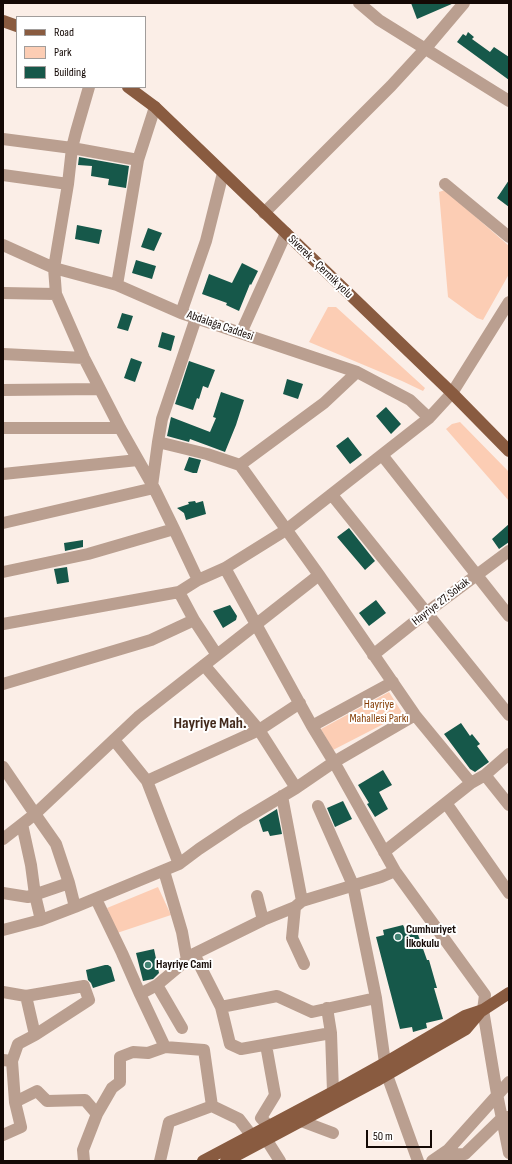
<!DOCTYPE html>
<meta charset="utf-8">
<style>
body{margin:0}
#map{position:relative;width:512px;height:1164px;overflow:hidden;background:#fbeee7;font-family:"Sofia Sans Condensed",sans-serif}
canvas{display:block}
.frame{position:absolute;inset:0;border:4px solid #140905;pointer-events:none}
.legend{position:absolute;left:16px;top:16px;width:130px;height:72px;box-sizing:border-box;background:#fff;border:1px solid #a19d9b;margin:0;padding:5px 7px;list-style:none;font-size:12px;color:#140905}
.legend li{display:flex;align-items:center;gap:8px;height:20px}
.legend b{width:20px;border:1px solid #a19d9b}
.scale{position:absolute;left:366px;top:1130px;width:66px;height:18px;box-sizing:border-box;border:2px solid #140905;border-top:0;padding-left:5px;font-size:12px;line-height:14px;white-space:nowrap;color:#140905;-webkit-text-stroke:3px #fff;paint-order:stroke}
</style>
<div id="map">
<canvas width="512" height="1164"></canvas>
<div class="frame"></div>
<ul class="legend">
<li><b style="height:5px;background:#895b40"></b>Road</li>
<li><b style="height:11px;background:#fccdb4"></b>Park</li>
<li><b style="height:11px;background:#16584a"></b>Building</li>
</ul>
<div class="scale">50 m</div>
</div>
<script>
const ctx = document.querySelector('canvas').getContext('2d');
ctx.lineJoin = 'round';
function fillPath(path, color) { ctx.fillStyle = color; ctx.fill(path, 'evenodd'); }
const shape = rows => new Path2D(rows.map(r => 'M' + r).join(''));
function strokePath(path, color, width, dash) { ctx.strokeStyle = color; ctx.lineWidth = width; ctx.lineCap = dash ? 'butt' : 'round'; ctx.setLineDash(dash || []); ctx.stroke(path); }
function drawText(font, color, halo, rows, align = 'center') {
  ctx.font = font + ' "Sofia Sans Condensed",sans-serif'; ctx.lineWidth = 4; ctx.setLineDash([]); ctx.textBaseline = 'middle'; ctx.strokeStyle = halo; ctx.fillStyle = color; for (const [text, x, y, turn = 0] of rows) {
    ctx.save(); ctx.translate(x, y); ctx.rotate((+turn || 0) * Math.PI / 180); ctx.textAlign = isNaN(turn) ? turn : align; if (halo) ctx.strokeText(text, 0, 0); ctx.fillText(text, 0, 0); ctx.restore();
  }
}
fillPath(shape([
 [445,190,509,246,509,274,483,320,477,318,448,297,439,192],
 [328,307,336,307,425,388,423,391,402,381,309,342],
 [460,422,509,472,509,501,446,429,452,424],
 [389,692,403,714,333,750,321,729],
 [158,887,171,915,117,933,107,908]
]), '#fccdb4');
fillPath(shape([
 [411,3,454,3,417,19],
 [468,32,474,37,472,39,490,52,494,47,509,57,509,80,457,42,463,34,466,36],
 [79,157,129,166,126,188,108,185,109,179,91,176,92,166,78,165],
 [509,180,509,207,497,198],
 [77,225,102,230,99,244,75,239],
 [148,228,162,233,154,251,141,247],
 [136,260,156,266,152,279,132,273],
 [242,263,258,271,251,285,250,284,239,311,226,305,227,303,202,294,209,274,232,283],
 [122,313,133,316,128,331,117,328],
 [162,332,175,336,171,351,158,347],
 [131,358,142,362,135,382,124,378],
 [189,361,215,370,208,388,203,386,199,399,197,398,193,410,175,404],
 [287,379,303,384,298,399,283,394],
 [221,392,244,400,236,425,225,452,190,439,189,442,167,436,171,417,210,432,216,418,213,417],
 [386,407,401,424,391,434,376,416],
 [348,437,362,455,350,464,336,446],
 [189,457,201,460,197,473,193,473,184,470],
 [195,501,196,503,203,501,206,514,186,520,184,513,177,508,189,504,188,502],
 [509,524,509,542,499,549,492,539],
 [349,528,375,561,365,570,337,537],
 [83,540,83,547,65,551,64,543],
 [67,567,69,582,57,584,54,569],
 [376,600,386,613,369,626,359,613],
 [230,605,237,616,236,620,223,628,213,611],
 [461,723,470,736,472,734,480,744,477,746,489,762,475,772,470,769,444,734],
 [383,770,392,785,379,792,388,809,375,817,367,804,369,803,358,785],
 [343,801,352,819,335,827,327,808],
 [277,809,282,834,270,836,268,831,263,832,259,820],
 [403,925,406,931,416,929,427,960,429,960,437,988,434,988,443,1019,426,1023,427,1028,413,1032,412,1027,400,1029,376,937,384,935,383,930],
 [154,949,159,973,153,979,143,981,136,953],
 [105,965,108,965,111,967,115,981,93,988,91,983,88,980,86,970]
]), '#16584a');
strokePath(shape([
 [359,3,379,20,509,101],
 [3,139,72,148,138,160],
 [3,175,68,184,72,148,76,132,89,87],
 [68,184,54,268,56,294,84,358,120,428,154,488,174,529,198,580],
 [445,184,509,237],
 [264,213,391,86,425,49,464,3],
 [3,245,54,268,117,285,181,313,357,372,410,400,429,418],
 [117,285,138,160,155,107],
 [3,293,56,294],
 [181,313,206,241,223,173],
 [241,333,286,233],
 [3,354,84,358],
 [3,390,100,389],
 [3,428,120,428],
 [158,442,207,454,240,465,319,575,415,715,471,783,384,852],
 [382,455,509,616],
 [240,465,324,403,357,372],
 [3,474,138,460],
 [152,486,158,442,162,419,196,318],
 [332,495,509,715],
 [3,523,154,488],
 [225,568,312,726,334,762,395,871,485,995,483,1010,497,1094,509,1153],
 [3,572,88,554,174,529],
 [179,592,194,620,217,655],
 [3,624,179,592,198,580,225,568,286,530,429,418,452,393,509,302],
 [373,655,427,612,509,551],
 [204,665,259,730,296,788],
 [3,684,151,640,194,620],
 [312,726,393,682],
 [114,740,147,781,179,864],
 [3,767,35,814,3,839],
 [485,775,509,805],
 [147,781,259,730,300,703],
 [471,783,485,775,509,754],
 [282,796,302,901],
 [446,803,509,893],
 [318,806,353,885,376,998],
 [22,824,31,865,35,895,41,920],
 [164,871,182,932,187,960],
 [69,883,56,844,35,814,138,717,319,575],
 [3,893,28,897,69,883,75,907],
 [257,896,263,920],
 [96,899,122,953,140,994,157,985,194,954,263,920,295,907,302,901,381,877,395,871],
 [295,907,292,938,304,964],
 [3,930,41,920,75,907,179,864,199,849,241,821,296,788,334,762,415,715],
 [194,954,221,1007,230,1044,241,1049,331,1033],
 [157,985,182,1028],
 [3,992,26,996,84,986,89,1000,35,1035,26,996],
 [140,994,165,1047,204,1050,212,1106,239,1119,252,1136],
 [221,1007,277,996,312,1012,376,998,385,1063],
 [327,1008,331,1033,333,1092],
 [266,1045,275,1095,261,1118,268,1125],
 [3,1060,12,1061,15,1102,21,1127,3,1135],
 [12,1061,18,1044,35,1035],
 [387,1075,418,1161],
 [15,1102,37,1091,47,1101,85,1100,97,1114,112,1088,120,1082,120,1057,133,1052,148,1053,165,1047],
 [301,1121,333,1133],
 [266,1139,280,1161],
 [441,1155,465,1154,502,1118,508,1117],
 [84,1161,83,1150,97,1114],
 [160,1161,169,1122,212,1106],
 [432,1161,448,1150,509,1082]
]), '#ba9f90', 12);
strokePath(shape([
 [3,21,17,26],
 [128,87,155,107,452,393,509,451],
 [203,1161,333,1092,385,1063,465,1016,483,1010,509,993],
 [226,1161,376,1081,466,1029,482,1010]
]), '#895b40', 12);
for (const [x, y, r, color] of [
 [398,937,4,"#418373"],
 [148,965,4,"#418373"]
]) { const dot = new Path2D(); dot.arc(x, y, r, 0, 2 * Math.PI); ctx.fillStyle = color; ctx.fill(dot); strokePath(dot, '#fff', 1.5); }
drawText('12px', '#140905', '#fff', [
 ["Siverek - Çermik yolu",320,267,44],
 ["Abdalağa Caddesi",220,326,19],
 ["Hayriye 27. Sokak",441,602,-38]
]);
drawText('12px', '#863e06', '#fff', [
 ["Hayriye",379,705],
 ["Mahallesi Parkı",379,719]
]);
drawText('bold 12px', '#140905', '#fff', [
 ["Cumhuriyet",406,930],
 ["İlkokulu",406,944],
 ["Hayriye Cami",156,965]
], 'left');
drawText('bold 16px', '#42291b', '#fff', [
 ["Hayriye Mah.",210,724]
]);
</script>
